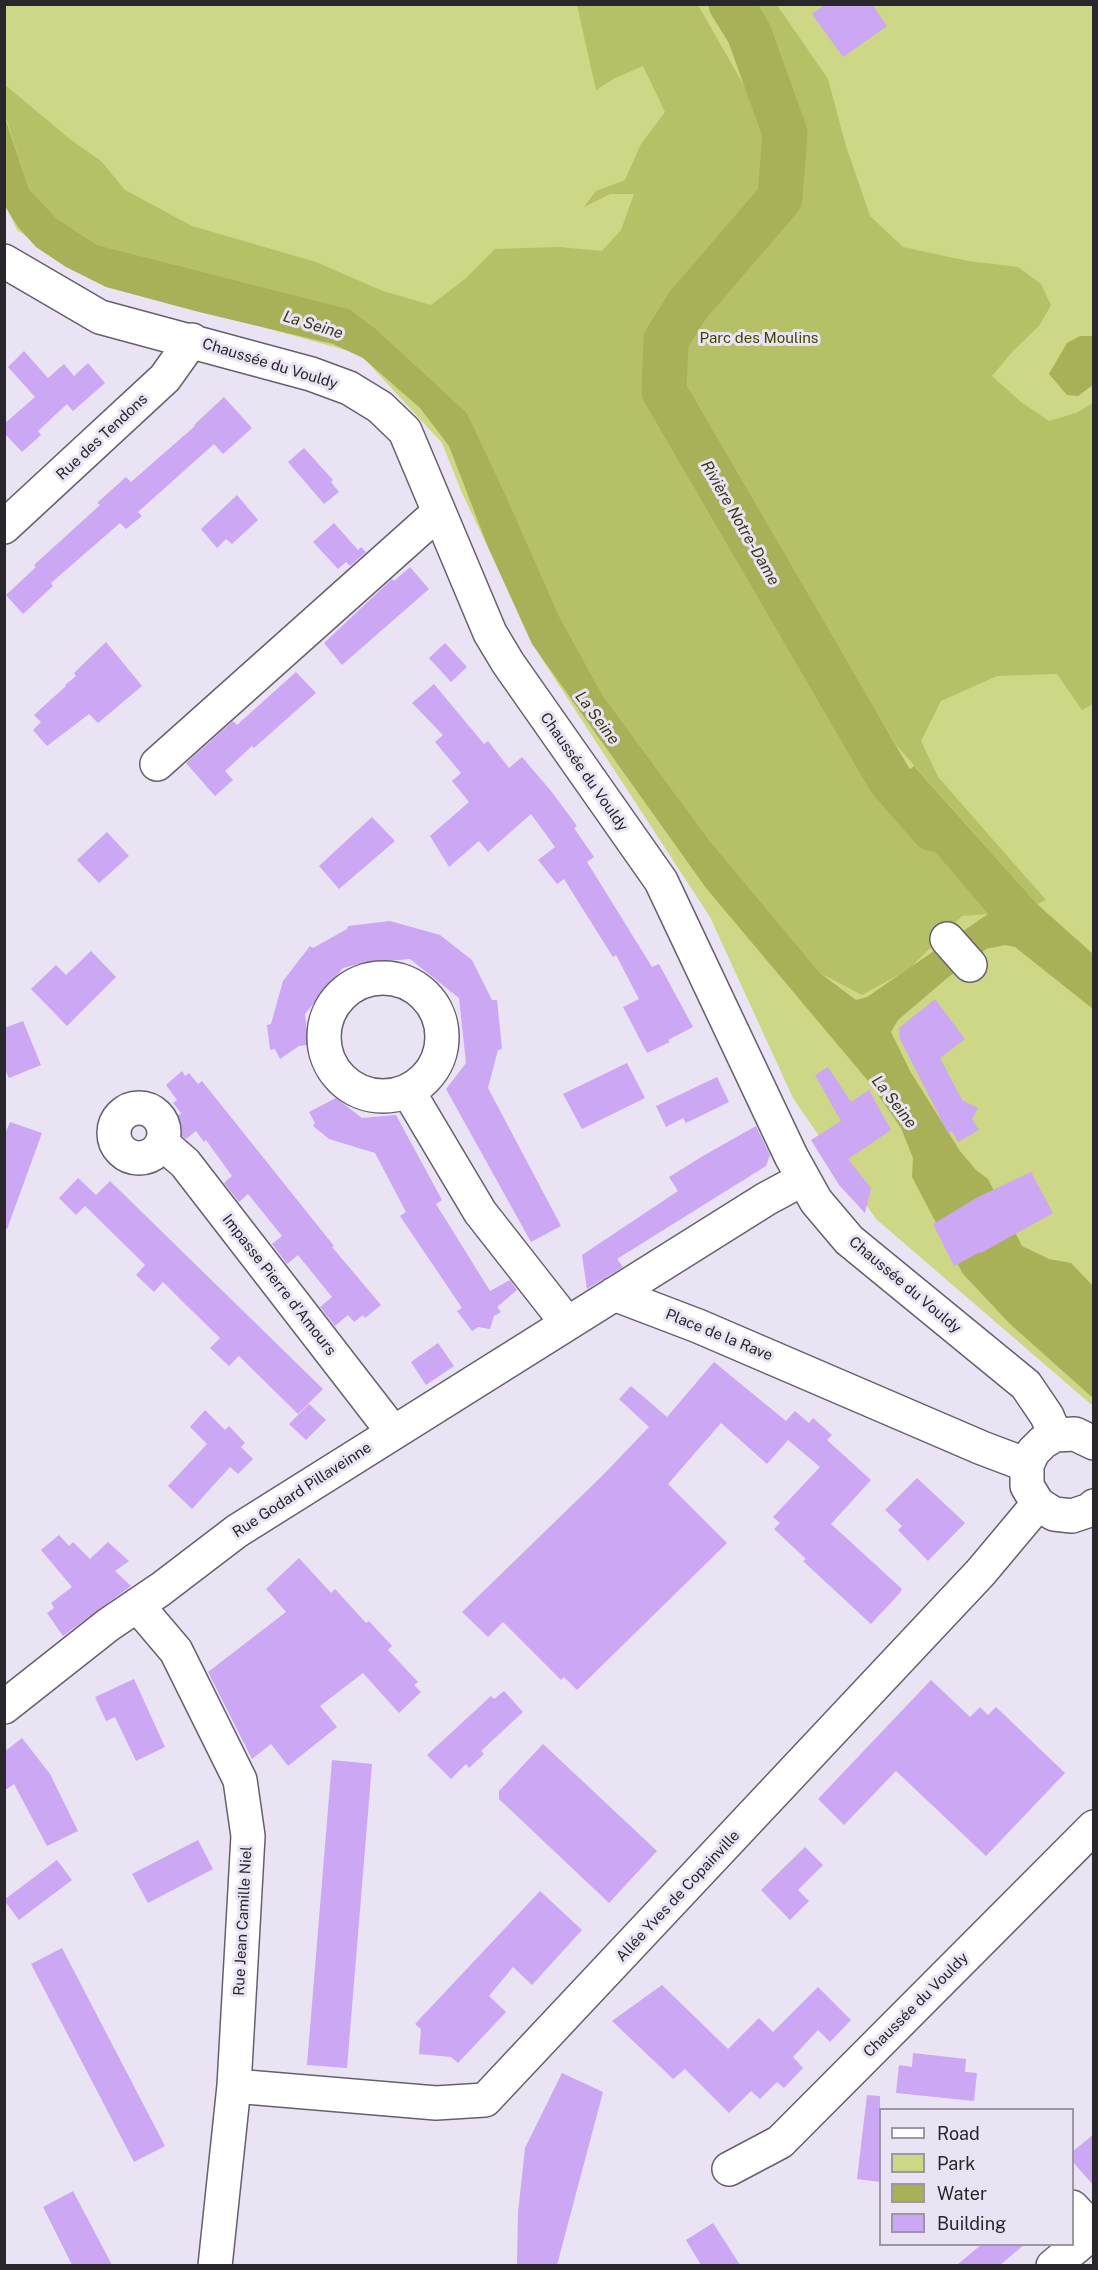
<!DOCTYPE html>
<meta charset="utf-8">
<style>
body{margin:0}
#map{position:relative;width:1098px;height:2270px;overflow:hidden;background:#eae3f3;font-family:"Public Sans",sans-serif}
canvas{display:block}
.frame{position:absolute;inset:0;border:6px solid #29262c;pointer-events:none}
.legend{position:absolute;left:879px;top:2108px;width:195px;height:138px;box-sizing:border-box;background:#eae3f3;border:2px solid #9d97a3;margin:0;padding:8px 10px;list-style:none;font-size:18px;color:#29262c}
.legend li{display:flex;align-items:center;gap:12px;height:30px}
.legend b{width:30px;border:2px solid #9d97a3}
</style>
<div id="map">
<canvas width="1098" height="2270"></canvas>
<div class="frame"></div>
<ul class="legend">
<li><b style="height:8px;background:#fff"></b>Road</li>
<li><b style="height:16px;background:#cdd786"></b>Park</li>
<li><b style="height:16px;background:#a8b158"></b>Water</li>
<li><b style="height:16px;background:#cba7f4"></b>Building</li>
</ul>
</div>
<script>
const ctx = document.querySelector('canvas').getContext('2d');
ctx.lineJoin = 'round';
function fillPath(path, color) { ctx.fillStyle = color; ctx.fill(path, 'evenodd'); }
const shape = rows => new Path2D(rows.map(r => 'M' + r).join(''));
function strokePath(path, color, width, dash) { ctx.strokeStyle = color; ctx.lineWidth = width; ctx.lineCap = dash ? 'butt' : 'round'; ctx.setLineDash(dash || []); ctx.stroke(path); }
function drawText(font, color, halo, rows, align = 'center') {
  ctx.font = font + ' "Public Sans",sans-serif'; ctx.lineWidth = 6; ctx.setLineDash([]); ctx.textBaseline = 'middle'; ctx.strokeStyle = halo; ctx.fillStyle = color; for (const [text, x, y, turn = 0] of rows) {
    ctx.save(); ctx.translate(x, y); ctx.rotate((+turn || 0) * Math.PI / 180); ctx.textAlign = isNaN(turn) ? turn : align; if (halo) ctx.strokeText(text, 0, 0); ctx.fillText(text, 0, 0); ctx.restore();
  }
}
fillPath(shape([
 [5,5,1093,5,1093,1406,876,1219,793,1098,710,917,540,656,462,493,442,443,360,354,92,280,17,230,5,205]
]), '#cdd786');
fillPath(shape([
 [577,5,698,5,762,117,774,148,770,183,762,209,687,291,660,338,649,377,677,442,776,605,884,792,988,914,962,916,908,970,862,995,820,973,709,840,603,696,559,616,507,498,467,413,376,329,349,309,97,245,56,218,29,189,5,115,4,84,71,140,101,161,125,190,192,226,316,262,383,291,431,305,465,279,495,249,558,247,602,251,621,230,634,194,610,194,584,207,596,191,625,180,641,144,665,112,643,66,615,78,596,90],
 [738,5,777,5,828,79,846,146,870,216,903,247,968,261,1018,267,1041,284,1051,305,1039,326,1013,351,992,376,1021,402,1049,421,1076,413,1093,403,1093,704,1082,710,1057,674,997,676,941,701,921,741,938,777,1046,900,1037,904,897,746,674,380,676,336,701,296,777,212,798,165,796,112]
]), '#b6c067');
fillPath(shape([
 [4,115,29,189,56,218,97,245,349,309,376,329,467,413,507,498,559,616,603,696,709,840,820,973,856,1000,867,997,988,914,884,792,914,766,1037,904,1093,954,1093,1009,1015,947,1005,945,986,949,946,979,898,1020,891,1032,910,1071,960,1151,976,1170,988,1179,1022,1246,1049,1259,1071,1263,1093,1286,1093,1398,1010,1324,963,1274,912,1177,913,1158,901,1128,869,1082,706,888,532,644,488,547,449,446,420,408,363,358,333,344,199,312,106,287,66,267,36,247,18,227,5,206],
 [1080,336,1093,336,1093,385,1078,396,1067,395,1049,374,1067,343]
]), '#a8b158');
strokePath(shape([
 [731,4,749,33,785,133,780,198,688,305,666,340,664,391,890,780,933,829]
]), '#a8b158', 45);
fillPath(shape([
 [826,4,872,4,887,26,843,57,812,14],
 [24,351,48,378,64,364,74,376,88,363,105,383,73,411,67,404,38,431,41,435,22,452,4,433,4,424,35,397,8,367],
 [224,397,252,428,223,454,214,444,138,512,142,516,126,529,120,523,51,583,53,586,23,614,6,595,36,567,34,565,100,505,97,503,126,477,131,482,195,426,194,425],
 [304,448,333,480,331,482,339,492,324,504,288,462],
 [237,495,258,520,232,544,226,539,217,548,201,529],
 [334,523,358,550,361,547,366,552,350,566,346,562,338,569,313,542],
 [410,567,429,589,342,665,324,643,392,579,394,581],
 [106,642,142,686,98,723,89,714,47,746,33,730,41,722,34,715,66,686,65,685,76,676,74,673],
 [445,643,467,667,451,682,429,658],
 [296,672,316,693,254,748,252,746,225,771,233,780,215,796,186,763,233,721,237,725],
 [434,684,484,744,488,741,509,768,522,757,551,791,577,826,574,828,594,857,587,862,652,967,659,964,693,1027,668,1040,670,1042,647,1053,623,1007,639,999,616,955,613,957,564,879,557,884,538,860,555,847,531,814,488,852,479,841,449,867,430,836,469,802,452,781,461,773,435,742,443,735,412,703],
 [372,817,395,841,339,889,319,866],
 [107,832,129,856,99,883,77,860],
 [390,921,440,935,472,960,492,1000,497,1000,502,1049,498,1050,488,1088,561,1226,531,1242,446,1089,466,1063,459,998,410,959,362,963,343,968,305,1014,308,1045,299,1046,280,1059,275,1049,270,1050,267,1025,271,1024,283,981,310,946,313,948,347,929,348,926],
 [91,951,116,977,67,1026,31,989,56,965,66,975],
 [935,999,965,1039,940,1058,962,1100,978,1108,972,1119,979,1130,958,1142,952,1131,948,1133,900,1039,899,1028],
 [23,1021,41,1065,9,1078,4,1068,4,1028],
 [627,1063,645,1098,582,1129,563,1094],
 [828,1067,851,1102,869,1090,891,1130,848,1159,871,1188,865,1213,839,1185,811,1140,841,1121,815,1075],
 [182,1071,185,1076,189,1073,198,1084,202,1081,334,1246,332,1247,381,1305,365,1318,363,1315,354,1322,348,1315,335,1326,320,1307,332,1297,298,1255,287,1264,272,1244,282,1236,248,1194,239,1202,224,1183,232,1176,206,1140,204,1142,196,1131,186,1139,166,1125,181,1113,173,1103,177,1100,166,1085],
 [717,1077,729,1102,686,1123,683,1118,666,1127,656,1106],
 [336,1098,362,1118,396,1115,442,1200,436,1204,490,1291,510,1280,517,1290,497,1307,501,1312,494,1316,490,1329,478,1327,472,1331,457,1311,462,1308,400,1216,406,1212,375,1153,329,1139,313,1126,315,1123,309,1112],
 [10,1122,42,1133,7,1229,4,1229,4,1136],
 [756,1126,770,1155,766,1166,617,1259,623,1267,587,1289,582,1255,678,1191,669,1177,703,1156],
 [1031,1172,1053,1213,981,1253,980,1252,954,1266,933,1224,978,1197],
 [78,1178,96,1195,110,1181,323,1389,298,1414,239,1356,229,1366,210,1348,220,1338,181,1300,163,1282,154,1292,136,1275,145,1265,128,1248,85,1206,76,1215,59,1198],
 [438,1343,454,1366,426,1385,411,1362],
 [714,1362,786,1421,795,1411,809,1423,813,1418,832,1435,827,1440,871,1480,831,1524,902,1589,899,1594,871,1624,803,1561,806,1559,774,1529,780,1523,773,1517,820,1467,788,1440,767,1464,721,1423,668,1484,727,1543,577,1690,564,1677,561,1680,503,1622,488,1637,462,1612,602,1476,649,1427,619,1399,631,1386,667,1417],
 [309,1404,326,1420,306,1440,289,1424],
 [205,1410,225,1430,229,1426,245,1443,241,1447,253,1459,238,1474,230,1467,192,1509,168,1486,207,1444,190,1427],
 [917,1478,965,1523,928,1561,898,1530,902,1526,885,1510],
 [59,1535,69,1546,73,1542,90,1559,108,1542,129,1561,115,1571,131,1586,63,1636,47,1613,54,1608,51,1603,72,1587,41,1550],
 [299,1558,331,1593,335,1589,366,1623,369,1621,392,1646,388,1650,418,1682,414,1685,421,1692,399,1713,363,1673,320,1706,337,1727,288,1766,271,1744,252,1759,208,1672,286,1612,266,1589],
 [134,1679,165,1747,136,1761,115,1717,106,1721,95,1697],
 [931,1680,970,1717,980,1707,988,1715,996,1707,1065,1773,986,1856,896,1771,844,1825,818,1799],
 [504,1691,523,1712,481,1751,484,1754,469,1768,466,1764,451,1779,427,1755,491,1696,494,1699],
 [22,1738,50,1774,78,1831,47,1846,14,1784,4,1791,4,1752],
 [543,1744,657,1851,609,1903,499,1799,499,1791],
 [332,1760,372,1764,347,2068,307,2065],
 [198,1840,213,1869,148,1903,132,1874],
 [805,1847,823,1865,798,1890,809,1901,790,1920,761,1890],
 [57,1860,72,1880,19,1920,4,1900],
 [540,1891,582,1930,532,1985,513,1967,489,1996,506,2012,458,2063,451,2057,419,2054,421,2029,415,2024],
 [62,1948,165,2146,134,2162,31,1964],
 [662,1985,728,2049,759,2018,773,2032,818,1987,851,2020,830,2042,818,2030,793,2057,803,2068,784,2088,777,2082,760,2099,751,2091,729,2113,685,2069,673,2079,612,2021],
 [913,2053,966,2059,965,2072,977,2073,974,2101,896,2093,899,2065,912,2067],
 [562,2073,603,2092,557,2265,517,2265,518,2213,525,2148],
 [867,2095,880,2096,880,2182,857,2179],
 [1094,2134,1094,2186,1072,2161,1072,2152],
 [73,2191,112,2265,72,2265,43,2207],
 [713,2223,740,2265,701,2265,686,2240],
 [982,2244,1025,2244,1000,2265,957,2265]
]), '#cba7f4');
const minor = shape([
 [4,261,100,317,311,374,349,388,380,407,405,431,490,633,508,663,661,881,791,1156,816,1201,849,1240,1026,1385,1047,1416,1055,1435],
 [4,527,165,378,192,340],
 [157,764,439,512],
 [947,939,970,965],
 '324 1037a59 59 0 1 1 118 0a59 59 0 1 1-118 0Z',
 [408,1091,480,1212,567,1323],
 '114 1133a25 25 0 1 1 50 0a25 25 0 1 1-50 0Z',
 [162,1143,185,1163,393,1432],
 [614,1294,698,1326,982,1448,1027,1465],
 [1094,1443,1075,1434,1055,1435,1043,1442,1033,1452,1027,1465,1027,1486,1038,1504,1054,1514,1072,1516,1090,1510,1094,1506],
 [137,1605,176,1651,240,1780,248,1836,234,2086,215,2266],
 [4,1707,108,1625,161,1589,237,1531,766,1199,803,1179],
 [234,2086,436,2103,485,2100,981,1572,1038,1504],
 [729,2169,780,2142,1094,1827],
 [1072,2207,1094,2230],
 [1053,2266,1094,2232]
]);
strokePath(minor, '#66606d', 36);
strokePath(minor, '#fff', 33);
drawText('15px', '#434700', '#eae3f3', [
 ["Parc des Moulins",759,338]
]);
drawText('15px', '#29262c', '#eae3f3', [
 ["Chaussée du Vouldy",270,364,17],
 ["Rue des Tendons",102,437,-43],
 ["Chaussée du Vouldy",584,772,55],
 ["Impasse Pierre d'Amours",279,1285,52],
 ["Chaussée du Vouldy",905,1285,40],
 ["Place de la Rave",719,1335,22],
 ["Rue Godard Pillaveinne",302,1490,-33],
 ["Allée Yves de Copainville",678,1896,-47],
 ["Rue Jean Camille Niel",243,1921,-87],
 ["Chaussée du Vouldy",916,2005,-45]
]);
drawText('italic 16px', '#383c16', '#eae3f3', [
 ["La Seine",313,325,17],
 ["Rivière Notre-Dame",740,523,60],
 ["La Seine",597,718,53],
 ["La Seine",894,1102,52]
]);
</script>
